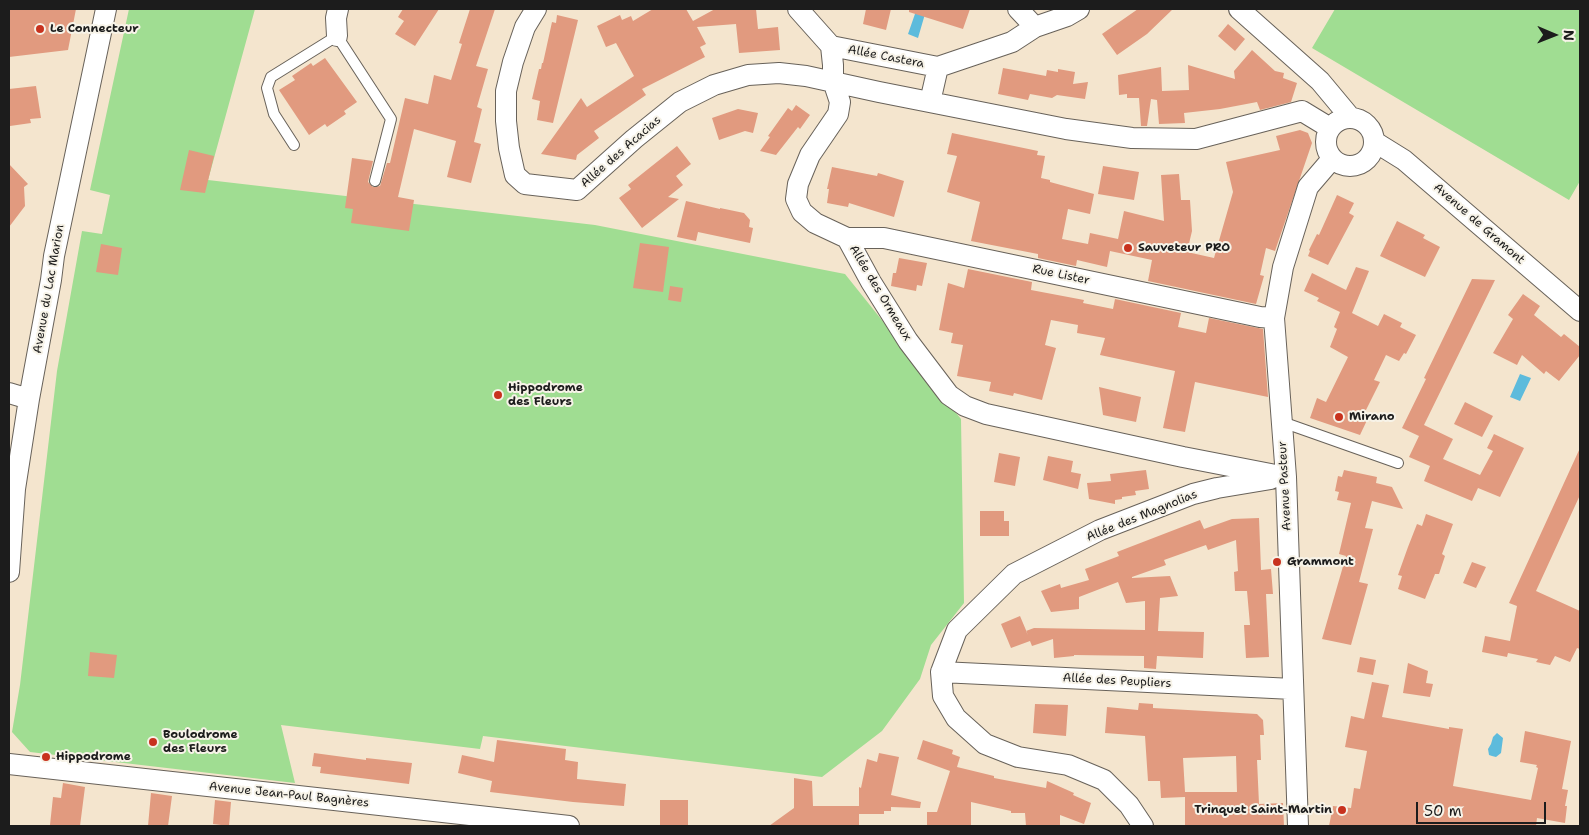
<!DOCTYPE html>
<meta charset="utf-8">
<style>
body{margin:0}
#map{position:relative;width:1589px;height:835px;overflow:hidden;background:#f4e5ce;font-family:"Shantell Sans",sans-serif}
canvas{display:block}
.frame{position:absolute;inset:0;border:10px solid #1c1c1c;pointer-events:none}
.north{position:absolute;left:1529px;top:10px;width:50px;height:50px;-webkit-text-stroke:4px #f7f3e8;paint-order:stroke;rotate:91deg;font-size:14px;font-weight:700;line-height:20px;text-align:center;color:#1c1c1c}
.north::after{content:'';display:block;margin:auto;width:18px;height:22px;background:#1c1c1c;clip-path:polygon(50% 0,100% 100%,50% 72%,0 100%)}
.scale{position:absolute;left:1416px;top:802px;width:130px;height:22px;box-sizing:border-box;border:2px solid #1c1c1c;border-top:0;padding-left:6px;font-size:15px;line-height:18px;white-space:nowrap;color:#1c1c1c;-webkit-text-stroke:4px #f7f3e8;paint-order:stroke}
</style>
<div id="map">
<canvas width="1589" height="835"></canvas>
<div class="frame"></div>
<div class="north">N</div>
<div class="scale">50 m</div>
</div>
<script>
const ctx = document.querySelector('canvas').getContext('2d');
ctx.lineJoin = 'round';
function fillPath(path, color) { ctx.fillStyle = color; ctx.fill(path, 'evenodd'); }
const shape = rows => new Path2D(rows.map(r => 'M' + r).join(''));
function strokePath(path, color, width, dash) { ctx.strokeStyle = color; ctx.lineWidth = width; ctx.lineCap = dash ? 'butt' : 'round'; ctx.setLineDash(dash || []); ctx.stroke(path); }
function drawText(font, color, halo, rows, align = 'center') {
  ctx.font = font + ' "Shantell Sans",sans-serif'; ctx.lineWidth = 4; ctx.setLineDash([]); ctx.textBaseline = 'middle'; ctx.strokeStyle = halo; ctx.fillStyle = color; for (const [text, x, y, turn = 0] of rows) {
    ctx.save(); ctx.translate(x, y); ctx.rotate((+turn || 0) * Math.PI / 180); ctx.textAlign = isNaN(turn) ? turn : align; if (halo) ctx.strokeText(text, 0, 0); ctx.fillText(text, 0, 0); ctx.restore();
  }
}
fillPath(shape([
 [129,9,255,9,208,180,595,225,845,274,961,419,964,603,931,645,920,679,882,731,822,777,483,736,480,749,281,725,295,783,30,752,12,732,20,685,57,371,82,231,102,234,110,195,90,190],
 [1335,9,1580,9,1580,181,1569,200,1312,48]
]), '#a0dd92');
fillPath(shape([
 [916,11,925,14,918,38,908,34],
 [1520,374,1531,378,1520,401,1510,397],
 [1497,733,1503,738,1501,753,1496,757,1492,756,1489,755,1488,749,1491,744,1493,737]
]), '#5dbbdc');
fillPath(shape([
 [9,9,76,9,68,50,9,57],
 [403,9,439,9,415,46,395,34,404,21,398,17],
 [470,9,495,9,476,66,488,69,477,107,482,109,474,142,481,144,471,183,447,177,456,141,414,129,398,197,414,200,409,231,351,223,353,209,345,208,352,158,373,161,368,182,373,187,380,186,387,163,390,163,405,98,428,104,434,75,451,80,462,44,459,43],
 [653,9,686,9,693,21,715,9,756,9,758,29,778,27,780,50,739,53,736,24,697,27,706,44,700,47,705,57,642,89,646,95,594,131,599,138,577,155,576,160,541,154,581,98,587,107,634,76,616,43,606,47,597,26,620,15,622,20,631,16,633,21],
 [866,9,891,9,886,30,863,24],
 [909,9,970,9,963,29,909,12],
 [1138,9,1173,9,1147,34,1117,55,1102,34],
 [557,15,578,20,553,123,537,120,540,101,532,99,539,69,541,69,542,63,543,63,552,22,556,23],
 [1228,24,1245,39,1235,51,1218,36],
 [1252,50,1275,71,1284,73,1283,78,1297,83,1291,102,1260,110,1257,102,1220,109,1184,113,1185,123,1159,124,1157,100,1151,99,1147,126,1141,126,1139,98,1127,98,1127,94,1119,95,1118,75,1161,67,1162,91,1189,90,1188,65,1235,79,1234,71],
 [325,58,357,102,344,111,346,114,327,127,325,124,309,135,279,90,295,80,292,76,311,63,313,66],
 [1003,68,1046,76,1047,70,1058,72,1058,69,1075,72,1073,84,1088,82,1085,99,1057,95,1052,98,1030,94,1028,100,998,94],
 [36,86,41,118,30,119,31,123,10,126,9,122,9,89],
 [796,105,810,115,800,129,798,127,776,155,760,151,770,137,768,136,788,108,792,111],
 [738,109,758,113,753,133,745,131,719,140,712,118],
 [1300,130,1308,133,1312,143,1275,251,1266,248,1260,275,1264,276,1256,304,1148,281,1152,260,1110,251,1107,267,1077,260,1076,266,1038,258,1038,254,971,241,980,202,947,192,957,156,947,154,952,133,1038,151,1037,155,1045,156,1041,178,1050,180,1050,182,1094,194,1090,214,1068,209,1062,239,1088,244,1090,233,1118,239,1124,211,1164,221,1161,175,1179,174,1181,200,1190,200,1192,231,1187,252,1214,258,1233,192,1226,162,1280,150,1276,136],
 [677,146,691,164,676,176,683,185,668,197,679,199,642,228,619,198,631,189,628,185],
 [189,150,214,156,205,193,180,190],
 [9,164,28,184,24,187,25,206,9,227],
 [1103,166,1139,172,1134,200,1098,194],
 [832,167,877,176,878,173,904,181,894,217,849,203,848,207,827,203,829,189,827,189],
 [1337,195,1354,203,1349,213,1354,216,1328,265,1308,256,1310,251,1309,250,1317,234,1319,235],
 [686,201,720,209,720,208,744,213,750,220,749,227,753,228,750,243,698,232,696,241,677,237],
 [1397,221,1425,235,1423,238,1440,247,1425,277,1380,256],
 [640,243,669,247,663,292,633,288],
 [101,244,122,248,118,275,96,272],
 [899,258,927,263,922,286,917,285,916,291,891,286,893,273,896,273],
 [1356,267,1369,271,1352,313,1378,326,1384,314,1402,323,1400,327,1416,335,1406,354,1404,353,1399,361,1386,355,1374,380,1380,382,1364,414,1369,416,1360,435,1310,418,1317,398,1326,402,1348,357,1330,347,1337,329,1334,327,1340,312,1317,301,1319,298,1304,291,1312,273,1346,290],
 [968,269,1032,282,1031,290,1084,300,1083,303,1113,309,1115,299,1181,313,1178,327,1206,333,1209,318,1263,329,1268,397,1195,382,1185,432,1163,428,1175,371,1100,355,1105,338,1077,333,1078,325,1051,320,1045,345,1056,348,1042,400,1014,393,1013,396,989,391,991,382,957,376,963,345,951,343,953,333,939,330,948,283,964,288],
 [1472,279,1495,280,1424,425,1453,439,1443,459,1480,475,1493,451,1487,448,1494,434,1524,448,1500,497,1478,488,1472,501,1424,481,1430,466,1409,457,1419,436,1402,428,1426,379,1424,378],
 [670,286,683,288,681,302,668,300],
 [1523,294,1540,306,1534,315,1561,337,1564,334,1580,347,1580,355,1559,381,1546,371,1544,374,1522,355,1517,365,1493,353,1513,319,1508,315],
 [1099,387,1141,397,1136,422,1103,415],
 [1465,402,1493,416,1482,437,1454,424],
 [1580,448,1580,495,1536,591,1580,611,1580,649,1577,648,1570,662,1555,656,1550,665,1536,662,1538,659,1508,653,1507,657,1482,652,1485,636,1510,641,1517,606,1509,603],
 [999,453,1020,457,1015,486,994,482],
 [1048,456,1073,461,1071,472,1081,474,1078,489,1043,480],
 [1146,470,1149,489,1135,491,1136,495,1122,497,1122,499,1115,500,1115,504,1089,499,1087,483,1111,481,1110,474],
 [1344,470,1377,477,1376,483,1392,487,1403,509,1372,501,1365,528,1373,529,1359,582,1368,584,1351,645,1322,639,1346,556,1339,554,1351,503,1337,500,1339,492,1335,491,1338,476,1342,477],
 [980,511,1004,511,1004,521,1009,521,1009,536,980,536],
 [1426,514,1453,524,1442,554,1445,556,1439,574,1435,574,1425,599,1398,589,1402,576,1398,575,1408,547,1417,524,1422,526],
 [1259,518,1261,570,1271,569,1273,594,1266,594,1269,657,1246,658,1244,625,1250,625,1247,591,1235,591,1234,572,1238,571,1236,540,1208,550,1206,545,1164,560,1166,565,1132,577,1132,578,1170,576,1178,596,1160,598,1158,631,1204,632,1203,658,1157,656,1156,669,1144,668,1144,656,1074,655,1074,656,1054,658,1053,639,1032,646,1030,641,1011,648,1001,624,1020,616,1028,635,1026,631,1034,628,1145,630,1145,601,1126,603,1118,582,1079,597,1079,609,1051,612,1041,591,1060,584,1061,588,1089,580,1085,569,1119,556,1117,552,1200,520,1204,529,1232,519],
 [1472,562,1486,567,1476,588,1463,583],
 [90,652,117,655,114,678,88,676],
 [1360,657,1376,660,1373,675,1357,672],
 [1408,663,1428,671,1426,683,1433,684,1430,697,1403,693],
 [1372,682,1389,685,1382,717,1449,729,1449,727,1463,729,1453,786,1531,800,1538,768,1536,767,1537,765,1520,762,1525,731,1571,741,1562,789,1568,790,1565,806,1567,806,1565,823,1537,818,1536,826,1329,826,1333,806,1351,808,1354,788,1360,789,1367,751,1345,747,1351,716,1364,719],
 [1139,703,1153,704,1153,708,1257,714,1263,720,1264,735,1260,735,1261,760,1257,760,1259,804,1283,803,1284,826,1185,826,1185,797,1161,798,1160,781,1148,781,1145,736,1105,733,1107,707,1138,710],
 [1236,756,1237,792,1185,792,1183,758],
 [1035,704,1068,705,1066,736,1033,733],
 [497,740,566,749,565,760,578,762,577,779,626,784,624,806,573,802,490,792,492,781,458,773,462,755,494,762],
 [923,740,953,750,952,754,960,757,957,767,994,776,994,778,1046,788,1047,781,1074,793,1073,795,1091,803,1084,824,1060,815,1060,826,1026,826,1025,813,1011,813,1011,811,971,802,971,826,927,826,927,812,937,812,950,771,917,759],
 [314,753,366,760,366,758,412,763,409,784,320,773,321,767,312,766],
 [879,753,899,757,891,795,921,802,920,808,891,807,891,811,884,811,884,814,859,814,859,826,769,826,794,808,794,778,812,781,813,806,859,806,859,787,861,788,867,759,877,762],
 [63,783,85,787,80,826,50,825,53,797,61,798],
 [151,793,172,796,168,826,148,826],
 [215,800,231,802,229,826,213,824],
 [660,800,688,800,688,826,660,826]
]), '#e19a7f');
const lane = shape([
 [294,145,274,114,267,88,271,77,337,36,391,119,375,181],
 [1282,422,1398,463]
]);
const street = shape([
 [536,9,525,27,513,62,506,91,506,121,509,148,515,175,525,184,577,190,634,139,680,102,714,85,748,75,779,73,806,76,879,92,1066,129,1132,138,1196,139,1302,111,1330,128],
 [798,9,831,46,833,65,833,81,840,102,838,114,810,155,798,184,796,199,802,212,815,223,847,238,871,282,908,341,949,395,965,406,986,414,1183,457,1286,477],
 [1018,9,1035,27],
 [1239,9,1320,81,1350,117],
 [337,36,336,18,338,9],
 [831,46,938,67,1012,42,1035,27,1067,16,1079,9],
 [930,102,938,67],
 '1326 142a24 24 0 1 1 48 0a24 24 0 1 1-48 0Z',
 [1375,142,1404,160,1580,311],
 [847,238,884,238,1260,317,1274,318],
 [9,393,29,399],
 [9,572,15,489,29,399,51,280,54,256,106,9],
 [941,672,1293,689],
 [9,764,569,826],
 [1143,826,1129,805,1104,780,1068,765,1018,757,985,744,956,718,943,696,941,672,957,630,1014,574,1100,530,1193,494,1217,488,1271,479],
 [1298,826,1286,477,1274,318,1283,267,1308,187,1332,159]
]);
strokePath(lane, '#68625a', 12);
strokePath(street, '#68625a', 22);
strokePath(lane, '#fff', 10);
strokePath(street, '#fff', 20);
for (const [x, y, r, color] of [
 [40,29,5,"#c8321e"],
 [1128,248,5,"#c8321e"],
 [498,395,5,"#c8321e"],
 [1339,417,5,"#c8321e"],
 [1277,562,5,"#c8321e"],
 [153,742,5,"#c8321e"],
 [46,757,5,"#c8321e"],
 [1342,810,5,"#c8321e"]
]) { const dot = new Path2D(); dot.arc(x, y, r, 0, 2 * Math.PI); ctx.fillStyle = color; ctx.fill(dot); strokePath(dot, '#f7f3e8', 2); }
drawText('bold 12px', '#1c1c1c', '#f7f3e8', [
 ["Le Connecteur",50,29],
 ["Sauveteur PRO",1138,248],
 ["Hippodrome",508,388],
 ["des Fleurs",508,402],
 ["Mirano",1349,417],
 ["Grammont",1287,562],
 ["Boulodrome",163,735],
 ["des Fleurs",163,749],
 ["Hippodrome",56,757],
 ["Trinquet Saint-Martin",1332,810,"right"]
], 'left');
drawText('12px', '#1c1c1c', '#f7f3e8', [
 ["Allée Castera",886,57,11],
 ["Allée des Acacias",621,152,-41],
 ["Avenue de Gramont",1479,224,41],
 ["Rue Lister",1061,275,12],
 ["Avenue du Lac Marion",49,289,-80],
 ["Allée des Ormeaux",880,293,59],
 ["Avenue Pasteur",1285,486,-93],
 ["Allée des Magnolias",1142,516,-22],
 ["Allée des Peupliers",1117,681,3],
 ["Avenue Jean-Paul Bagnères",289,795,6]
]);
</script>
